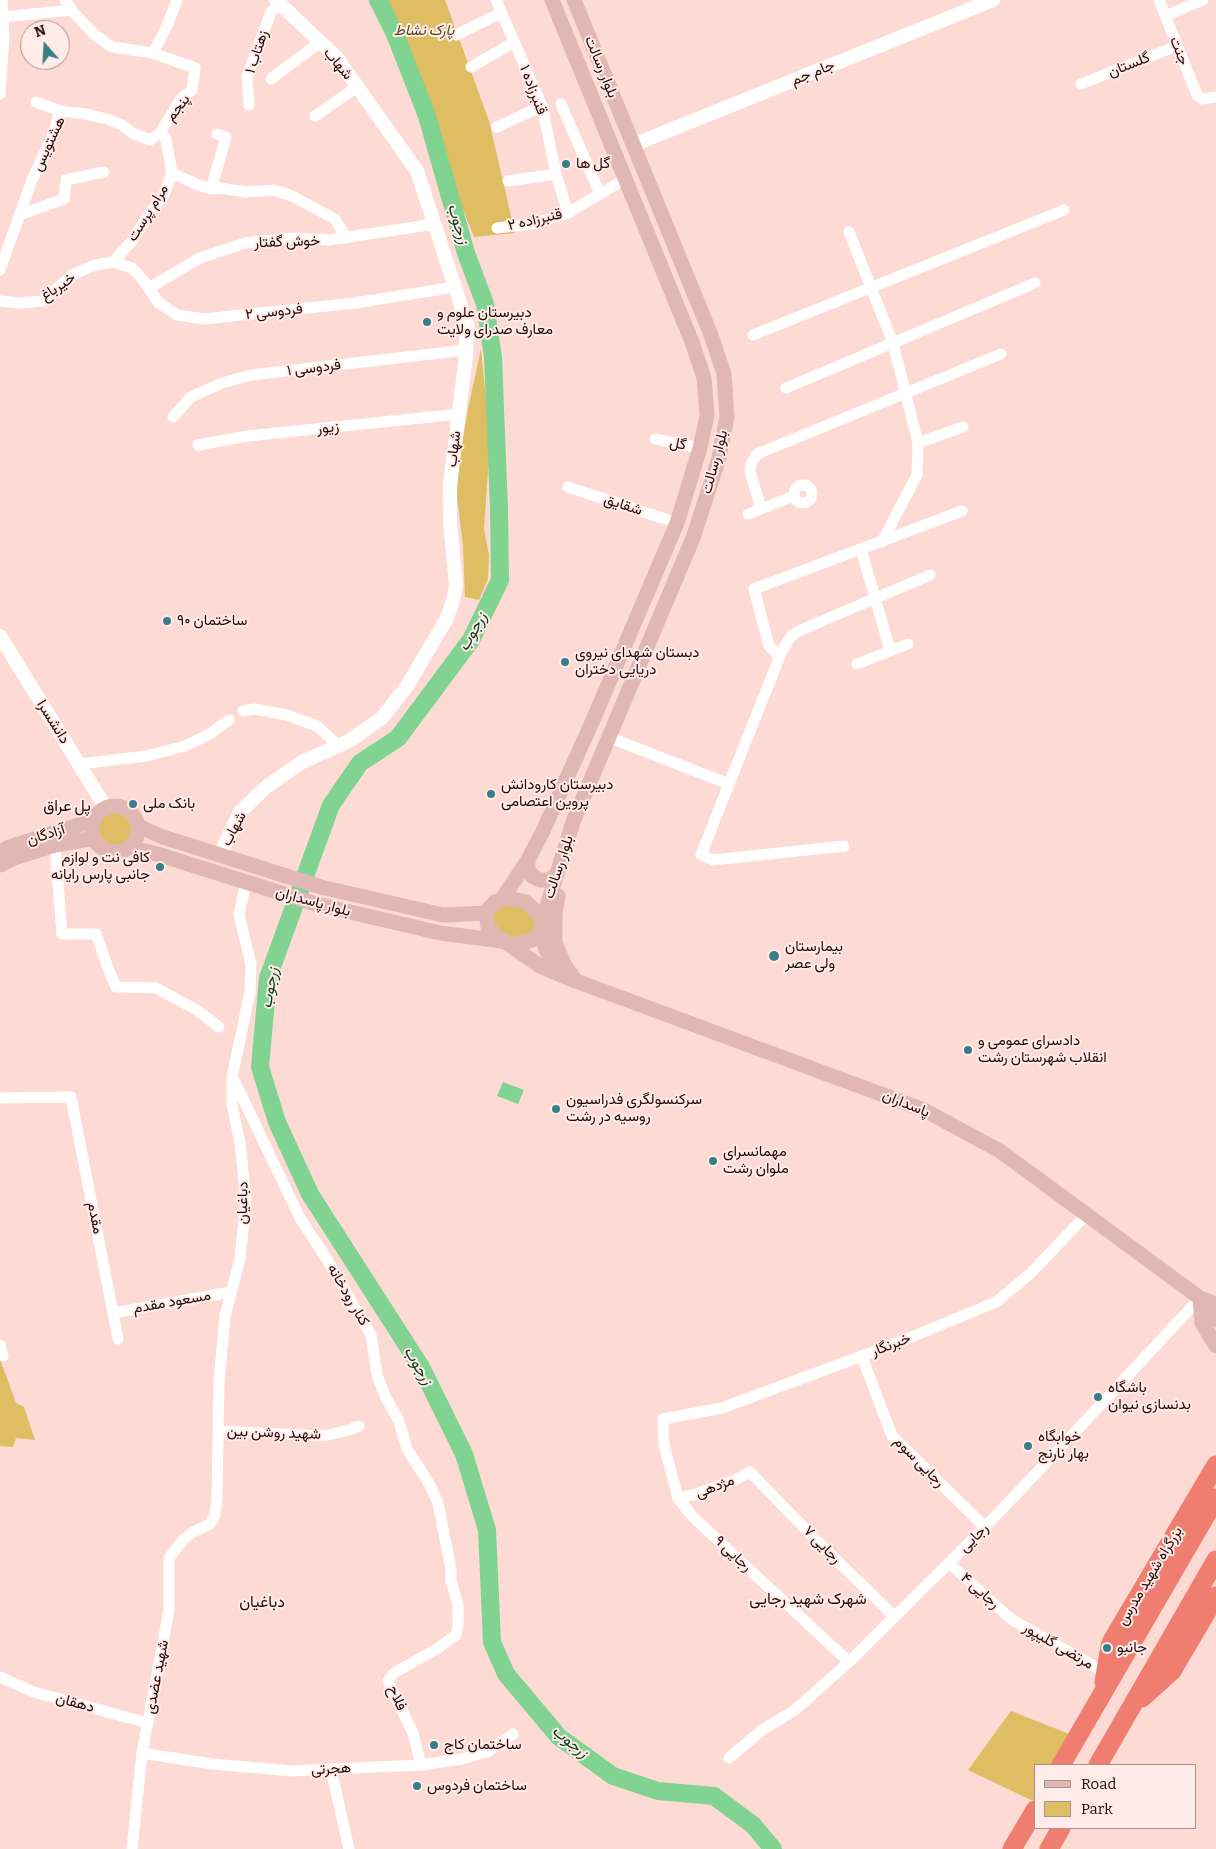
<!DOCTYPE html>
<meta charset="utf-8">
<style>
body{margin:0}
#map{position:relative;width:1216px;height:1849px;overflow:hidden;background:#fedad4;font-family:Bitter,serif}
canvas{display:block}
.legend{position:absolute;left:1034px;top:1764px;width:162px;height:65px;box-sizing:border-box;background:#ffece9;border:1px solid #a8918e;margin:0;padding:6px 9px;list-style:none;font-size:15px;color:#250805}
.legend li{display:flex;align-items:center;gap:10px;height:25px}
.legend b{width:25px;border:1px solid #a8918e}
.north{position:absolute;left:20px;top:20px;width:50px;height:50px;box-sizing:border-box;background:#ffece9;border:1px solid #a8918e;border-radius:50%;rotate:341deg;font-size:14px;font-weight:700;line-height:20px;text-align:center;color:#250805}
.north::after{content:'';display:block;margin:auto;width:18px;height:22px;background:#377e89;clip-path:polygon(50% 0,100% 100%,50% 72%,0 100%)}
</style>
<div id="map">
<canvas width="1216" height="1849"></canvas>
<ul class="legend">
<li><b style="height:6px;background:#e1b7b3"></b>Road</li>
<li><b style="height:14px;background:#dfbd63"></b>Park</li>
</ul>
<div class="north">N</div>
</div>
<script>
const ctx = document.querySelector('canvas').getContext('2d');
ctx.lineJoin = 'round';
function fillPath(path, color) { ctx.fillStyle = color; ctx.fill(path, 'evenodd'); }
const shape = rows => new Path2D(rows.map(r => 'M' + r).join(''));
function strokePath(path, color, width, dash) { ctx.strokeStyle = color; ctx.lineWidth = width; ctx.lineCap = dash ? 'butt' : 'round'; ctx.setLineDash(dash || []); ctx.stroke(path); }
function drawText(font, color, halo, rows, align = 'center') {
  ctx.font = font + ' Bitter,Vazirmatn,serif'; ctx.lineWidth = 4; ctx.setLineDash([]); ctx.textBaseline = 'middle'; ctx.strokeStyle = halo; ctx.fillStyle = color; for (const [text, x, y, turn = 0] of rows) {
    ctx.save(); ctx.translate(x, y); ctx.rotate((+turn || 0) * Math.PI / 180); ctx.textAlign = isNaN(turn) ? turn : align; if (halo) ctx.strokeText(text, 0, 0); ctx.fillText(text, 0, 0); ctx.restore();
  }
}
fillPath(shape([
 [378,0,445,0,489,121,515,233,474,237],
 [481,349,490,441,484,529,489,555,488,579,479,600,465,597,463,545,457,497,459,462,468,409],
 '98 829a17 17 0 1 1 34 0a17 17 0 1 1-34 0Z',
 [509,904,520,906,536,920,535,928,530,934,519,937,510,937,503,934,493,923,494,911,500,907],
 [0,1359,16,1403,24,1407,35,1440,16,1438,13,1447,0,1446],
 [1011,1711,1072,1735,1054,1765,1035,1765,1035,1798,1033,1801,968,1770]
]), '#dfbd63');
fillPath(shape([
 [503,1082,524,1090,518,1104,497,1096]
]), '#80d390');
strokePath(shape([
 [378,0,395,34,427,116,466,253,485,304,493,357,499,509,500,580,471,640,398,738,360,763,331,805,268,978,260,1067,277,1122,310,1194,421,1367,464,1454,487,1530,492,1642,506,1674,559,1737,613,1776,658,1791,714,1796,753,1825,773,1849]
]), '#80d390', 18);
strokePath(shape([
 [496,0,542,106,556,174,568,213],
 [1159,0,1197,95,1202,99,1216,97],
 [1165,16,1203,0],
 [3,17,72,10],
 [456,35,501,13],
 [153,53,167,26,177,0],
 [471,67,514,42],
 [271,79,320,42],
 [1081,84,1177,46],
 [0,94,4,37,2,0],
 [36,102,60,111,86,114,107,119,122,125,132,133,150,140,160,133,180,100,192,90,195,68,153,53,112,47,95,35,74,13,65,0],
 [561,104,600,194],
 [249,105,247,77,271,12,280,3],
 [315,116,357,87],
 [497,127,542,106],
 [172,173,196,184,211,189,220,188,246,192,274,190,292,196,335,219,346,238],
 [508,181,556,174],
 [211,189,226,137,217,134],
 [19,215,64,199,66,180,104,172],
 [497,228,532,224,568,213,625,179],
 [849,232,893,343,918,443,917,475,882,542],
 [113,262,132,241,149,214,164,195,172,173,166,139,160,133],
 [0,270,32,180,54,132,60,111],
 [149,288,200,258,245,243,294,238,329,240,435,224],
 [0,301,21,303,42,301,59,287,72,275,95,265,113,262,132,268,143,280,159,303,177,315,204,319,355,303,455,287],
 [753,335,1064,210],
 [786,388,1035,283],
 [173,417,191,397,222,383,251,375,466,350],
 [655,439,700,448],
 [918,443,963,427],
 [198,445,248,436,459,414],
 '794 494a9 9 0 1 1 18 0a9 9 0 1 1-18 0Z',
 [568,487,677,523],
 [761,509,750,471,751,464,757,454,1001,354],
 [748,514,794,496],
 [861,549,890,650],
 [779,656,769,646,754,589,962,511],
 [857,664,908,644],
 [243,711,254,709,287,715,317,726,339,746],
 [608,737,729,784,782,651,791,636,801,630,930,575],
 [79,764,146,756,185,746,208,735,229,720],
 [729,784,701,855,713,860,844,846],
 [55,845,62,934,96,934,108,968,116,987,156,988,197,1010,219,1027],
 [234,1080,300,1218,326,1258,371,1335,377,1375,386,1398,399,1421,407,1449,430,1485,438,1503,451,1569,451,1581,458,1605,458,1624,456,1635,437,1649,394,1673,388,1681,413,1733,421,1765],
 [0,1098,71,1097,118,1339],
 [113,1313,231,1292],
 [0,1345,3,1356],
 [862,1357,892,1436,985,1527],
 [218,1431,323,1436,349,1430,359,1426],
 [678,1498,693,1495,733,1481,750,1472,817,1541,895,1617],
 [949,1563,1011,1619,1106,1673],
 [849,1662,693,1517,678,1498,664,1445,663,1419,722,1408,897,1343,996,1302,1030,1274,1087,1214],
 [0,1677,34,1692,148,1723],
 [142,1753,212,1764,292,1771,331,1769,421,1765,462,1759,489,1751,513,1734],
 [729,1758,762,1730,795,1710,849,1662,985,1527,1063,1445,1200,1298],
 [331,1769,349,1849],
 [132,1849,142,1753,169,1610,169,1558,183,1540,193,1532,210,1524,215,1515,217,1498,219,1382,225,1316,240,1259,246,1200,240,1143,232,1104,232,1077,250,992,251,964,239,915,246,882]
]), '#fff', 11);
strokePath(shape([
 [633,145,993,0],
 [0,636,106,808],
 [220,855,240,812,266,787,302,762,349,741,382,718,407,686,446,620,452,604,456,586,450,521,450,485,466,356,467,325,455,287,417,171,337,58,276,0]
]), '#fff', 14);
strokePath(shape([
 '92 829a23 23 0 1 1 46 0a23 23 0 1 1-46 0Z',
 [138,826,163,837,321,887,443,915,486,913],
 [129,847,157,854,316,904,440,933,502,941],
 [0,853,7,848,94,820],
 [528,860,528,869,532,876,540,880,549,880,556,875],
 [0,865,14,858,55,845,94,838],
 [558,896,555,914,555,943,565,966,576,981,924,1110,1000,1151,1200,1298,1216,1304],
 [508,898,526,902,539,915,542,922,541,929,537,936,532,940,519,944,507,943,497,937,488,927,486,913,490,907,495,902,508,898],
 [502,899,528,860,543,831,593,720,677,523,700,448,707,416,704,378,692,342,552,0],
 [542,922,573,822,693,538,719,458,727,417,724,374,711,335,574,0],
 [541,929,545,948,557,967],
 [507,943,540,966,575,981],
 [1200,1298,1202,1323,1216,1346],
 [1201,1299,1216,1320]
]), '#e1b7b3', 15);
strokePath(shape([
 [1104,1682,1110,1646,1113,1639,1216,1465],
 [1142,1698,1172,1671,1216,1596],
 [1061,1765,1216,1498],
 [1098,1765,1216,1560],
 [1012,1849,1035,1810],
 [1049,1849,1061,1828]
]), '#ef7e70', 19);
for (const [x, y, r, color] of [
 [566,164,5,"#377e89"],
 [427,322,5,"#377e89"],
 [167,621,5,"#377e89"],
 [565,662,5,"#377e89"],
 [491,794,5,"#377e89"],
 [133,804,5,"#377e89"],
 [160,867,5,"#377e89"],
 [774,956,6,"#377e89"],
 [968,1050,5,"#377e89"],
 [556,1109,5,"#377e89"],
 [713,1161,5,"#377e89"],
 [1098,1397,5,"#377e89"],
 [1028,1446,5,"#377e89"],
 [1107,1648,5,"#377e89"],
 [434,1745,5,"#377e89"],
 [417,1786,5,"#377e89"]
]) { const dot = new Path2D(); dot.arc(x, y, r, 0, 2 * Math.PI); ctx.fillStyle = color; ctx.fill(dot); strokePath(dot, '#ffece9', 2); }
drawText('italic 15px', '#594920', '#ffece9', [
 ["پارک نشاط",424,31]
]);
drawText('15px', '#250805', '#ffece9', [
 ["جنت",1179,51,68],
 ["زهتاب ۱",257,52,-72],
 ["شهاب",338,64,50],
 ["گلستان",1129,65,-22],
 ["بلوار رسالت",601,67,68],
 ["جام جم",813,73,-22],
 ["قنبرزاده ۱",533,90,69],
 ["پنجم",178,108,-52],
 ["هشتویس",49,144,-65],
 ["مرام پرست",148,213,-58],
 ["قنبرزاده ۲",535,220,-13],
 ["خوش گفتار",287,242,-2],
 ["خیرباغ",58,287,-34],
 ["فردوسی ۲",274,312,-6],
 ["فردوسی ۱",314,368,-7],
 ["زیور",328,428,-6],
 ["گل",678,444,11],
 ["شهاب",454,449,-83],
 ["بلوار رسالت",715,462,-75],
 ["شقایق",623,505,18],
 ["دانشسرا",53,722,58],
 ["شهاب",234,829,-62],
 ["آزادگان",46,835,-18],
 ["بلوار رسالت",559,867,-72],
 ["بلوار پاسداران",313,902,15],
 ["پاسداران",906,1104,22],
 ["دباغیان",243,1203,-89],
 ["مقدم",95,1218,79],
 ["کنار رودخانه",348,1295,60],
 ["مسعود مقدم",172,1302,-10],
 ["خبرنگار",891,1345,-21],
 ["شهید روشن بین",274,1433,2],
 ["رجایی سوم",919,1462,45],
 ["مژدهی",715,1487,-21],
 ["رجایی",974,1538,-45],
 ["رجایی ۷",822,1545,45],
 ["رجایی ۹",733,1554,43],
 ["بزرگراه شهید مدرس",1150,1576,-59],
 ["رجایی ۴",980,1591,42],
 ["مرتضی گلیپور",1058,1646,30],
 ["شهید عضدی",157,1677,-79],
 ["فلاح",397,1698,67],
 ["دهقان",75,1703,15],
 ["هجرتی",331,1769,-3]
]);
drawText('15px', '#250805', '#ffece9', [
 ["گل ها",576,164],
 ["دبیرستان علوم و",437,313],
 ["معارف صدرای ولایت",437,330],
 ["ساختمان ۹۰",177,621],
 ["دبستان شهدای نیروی",575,653],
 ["دریایی دختران",575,670],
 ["دبیرستان کارودانش",501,785],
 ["پروین اعتصامی",501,802],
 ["بانک ملی",143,804],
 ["کافی نت و لوازم",150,858,"right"],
 ["جانبی پارس رایانه",150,875,"right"],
 ["بیمارستان",785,947],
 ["ولی عصر",785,964],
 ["دادسرای عمومی و",978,1041],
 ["انقلاب شهرستان رشت",978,1058],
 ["سرکنسولگری فدراسیون",566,1100],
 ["روسیه در رشت",566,1117],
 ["مهمانسرای",723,1152],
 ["ملوان رشت",723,1169],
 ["باشگاه",1108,1388],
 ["بدنسازی نیوان",1108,1405],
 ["خوابگاه",1038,1437],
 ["بهار نارنج",1038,1454],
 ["جانبو",1117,1648],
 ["ساختمان کاج",444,1745],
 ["ساختمان فردوس",427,1786]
], 'left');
drawText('italic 16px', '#004016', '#ffece9', [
 ["زرجوب",458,224,74],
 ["زرجوب",473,632,-60],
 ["زرجوب",270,988,-80],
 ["زرجوب",418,1366,60],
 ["زرجوب",570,1742,40]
]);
drawText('16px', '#250805', '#ffece9', [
 ["پل عراق",67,807],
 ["شهرک شهید رجایی",808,1600],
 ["دباغیان",262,1603]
]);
</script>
